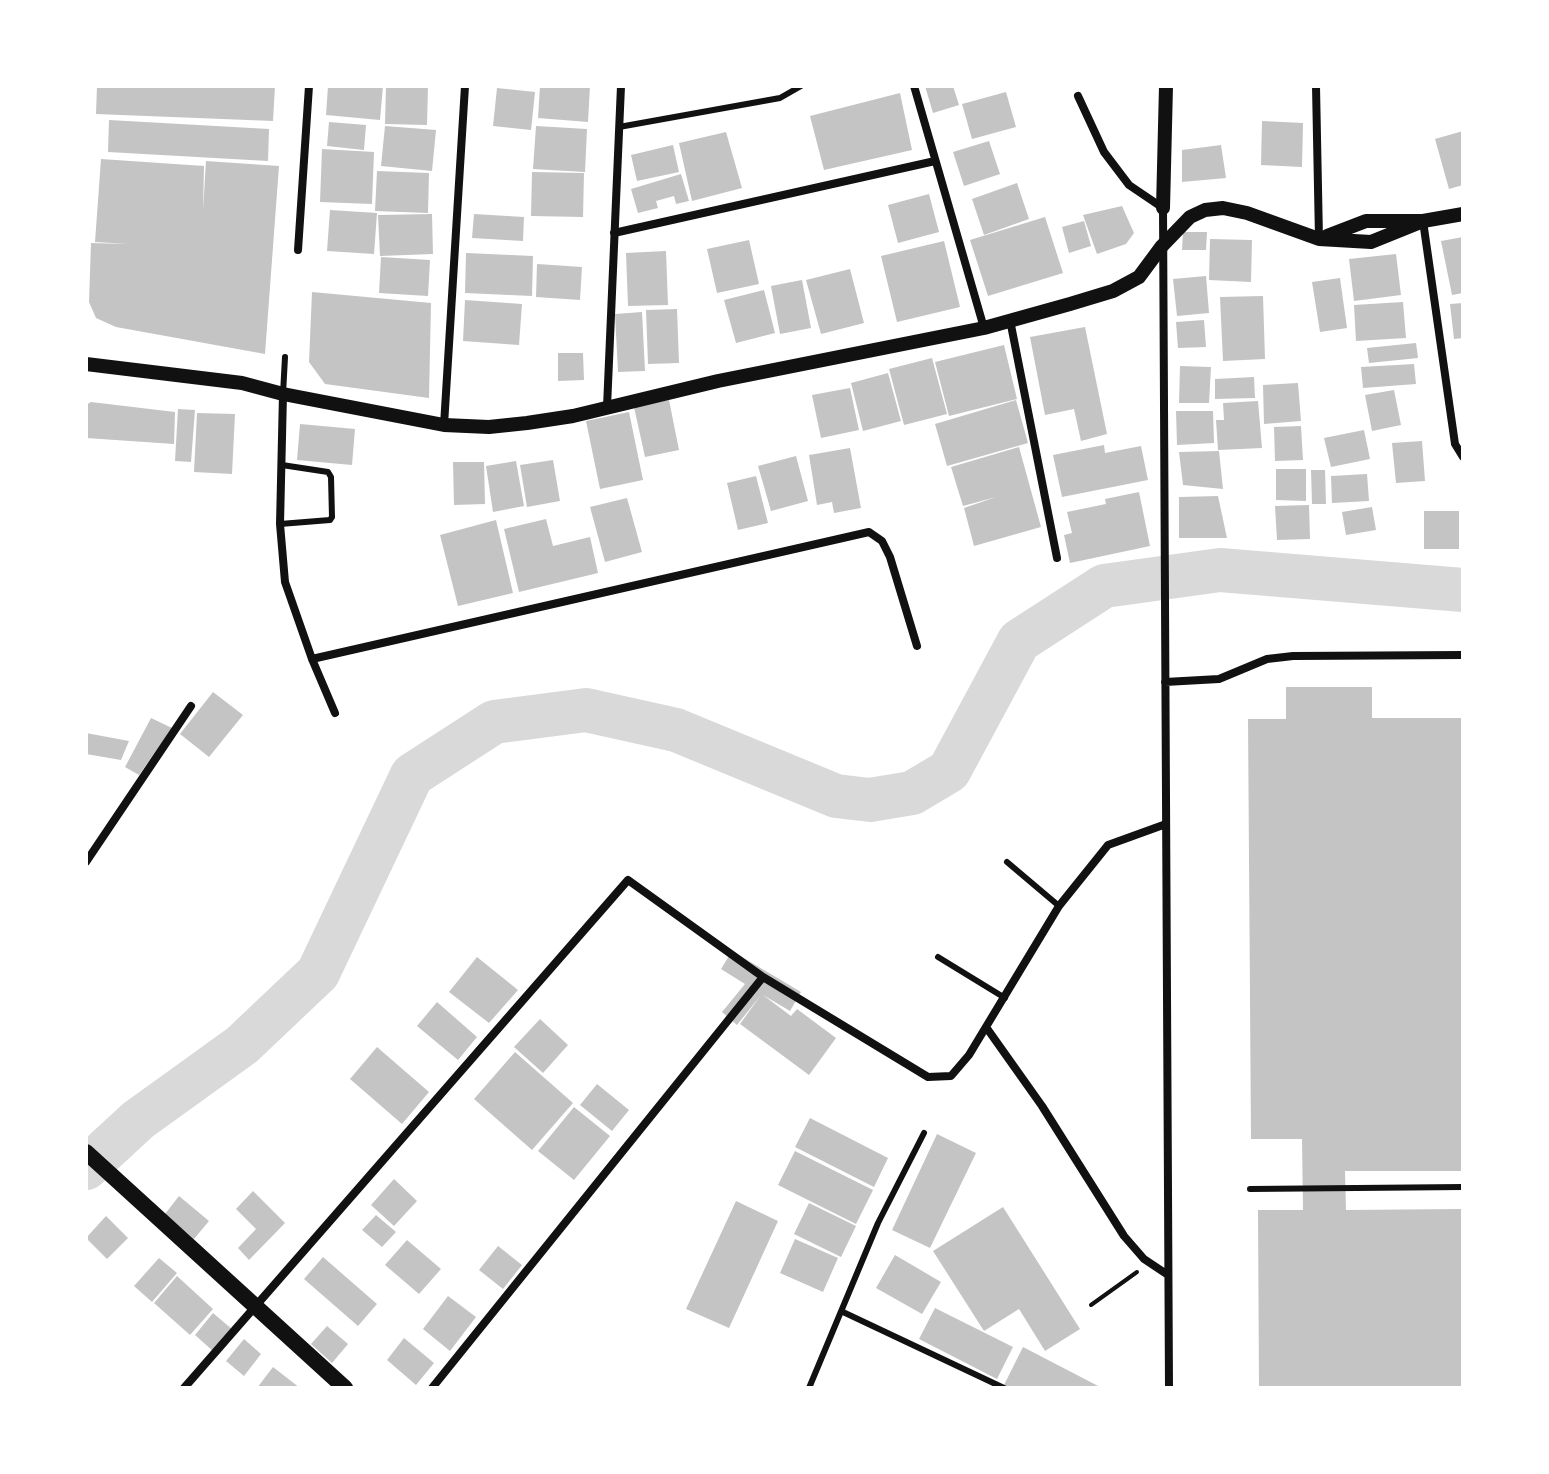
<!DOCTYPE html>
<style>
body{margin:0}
#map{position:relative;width:1549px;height:1474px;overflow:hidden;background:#fff;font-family:Rubik,sans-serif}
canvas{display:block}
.frame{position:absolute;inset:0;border:88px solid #fff;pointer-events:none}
</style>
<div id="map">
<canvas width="1549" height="1474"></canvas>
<div class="frame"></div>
</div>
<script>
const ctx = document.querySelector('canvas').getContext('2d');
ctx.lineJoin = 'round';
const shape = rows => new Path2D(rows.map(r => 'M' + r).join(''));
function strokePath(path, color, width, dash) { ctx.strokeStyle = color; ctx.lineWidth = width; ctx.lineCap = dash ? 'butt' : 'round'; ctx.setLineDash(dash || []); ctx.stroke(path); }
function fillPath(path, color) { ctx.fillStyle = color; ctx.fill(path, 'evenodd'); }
strokePath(shape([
 [86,1168,138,1120,242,1045,318,973,412,775,494,722,586,710,676,730,836,796,870,800,912,793,949,771,1019,641,1104,586,1220,570,1463,590]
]), '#d9d9d9', 44);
fillPath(shape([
 [97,86,275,86,273,121,96,114],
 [328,86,383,86,380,120,326,115],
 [386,86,428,86,427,125,385,124],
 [540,86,590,86,588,122,538,118],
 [925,86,953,86,959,105,933,113],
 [497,88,535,92,531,130,493,126],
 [1006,92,1016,127,972,139,962,104],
 [900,93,912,150,824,170,810,116],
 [109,120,269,129,268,161,108,152],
 [1262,121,1303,123,1302,167,1261,165],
 [329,122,366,125,364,150,327,146],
 [385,126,436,130,432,171,381,166],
 [536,126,587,129,585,172,533,169],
 [1463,131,1463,185,1449,189,1435,139],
 [726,132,742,188,692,201,679,143],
 [989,141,1000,174,964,186,953,152],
 [673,145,679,172,637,181,631,155],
 [1221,145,1226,178,1182,182,1182,150],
 [322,149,374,152,372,204,320,202],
 [101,159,204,166,203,211,206,161,279,166,265,354,116,327,96,318,89,302,91,243,129,244,95,242],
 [377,171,429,173,428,213,375,211],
 [532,172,584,173,583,217,531,216],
 [681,174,689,201,676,204,674,196,656,201,658,208,638,213,631,189],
 [1017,183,1029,219,984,235,972,199],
 [929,194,939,232,898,243,888,205],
 [1122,206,1134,233,1126,244,1097,254,1083,215],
 [330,210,377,213,374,254,327,251],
 [432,214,433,254,380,256,378,215],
 [474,214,524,217,523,241,472,238],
 [1045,217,1063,273,988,296,970,240],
 [1084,221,1091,246,1069,253,1062,227],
 [1183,232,1207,232,1206,250,1182,250],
 [1463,237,1463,293,1452,295,1441,241],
 [1210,239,1252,240,1251,282,1209,280],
 [749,240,759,284,717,293,707,249],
 [944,241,960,307,897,322,881,256],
 [666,251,668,305,628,306,626,253],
 [466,253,533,256,532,296,465,293],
 [1396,254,1401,295,1354,301,1349,259],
 [381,257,430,260,428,296,379,293],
 [537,264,582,267,580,300,536,297],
 [850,269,864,323,821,334,806,280],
 [1206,276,1209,313,1177,316,1173,279],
 [1340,278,1347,328,1320,332,1312,282],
 [802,280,811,328,780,334,771,286],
 [764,290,775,333,736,343,724,300],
 [312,292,431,303,429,398,325,384,309,362],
 [1263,296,1265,359,1223,361,1220,297],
 [465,300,522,304,519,345,463,341],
 [1403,302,1406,338,1356,341,1354,305],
 [1463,303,1463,338,1454,339,1450,304],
 [677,309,679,363,648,364,646,310],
 [642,312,645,371,618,372,615,314],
 [1204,320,1206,347,1178,348,1176,322],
 [1085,327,1107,434,1081,441,1074,409,1045,415,1030,337],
 [1416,343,1418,358,1369,363,1367,348],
 [1004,345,1017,399,949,416,935,362],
 [558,353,583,353,584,380,558,381],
 [932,358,947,414,904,425,889,369],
 [1414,364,1416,384,1363,388,1361,367],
 [1180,366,1211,367,1209,403,1179,403],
 [888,373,901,421,863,431,851,383],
 [1254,377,1255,398,1215,399,1215,379],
 [1298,383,1301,421,1264,424,1263,385],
 [850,388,859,430,821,438,812,395],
 [1394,390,1401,425,1372,431,1365,395],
 [669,400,679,450,645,457,634,407],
 [1016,400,1028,443,947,466,935,424],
 [1258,401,1262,448,1218,450,1216,420,1224,420,1223,403],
 [91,402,175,412,174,444,86,438,86,405],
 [178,409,195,410,191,462,175,461],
 [1176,411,1213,411,1214,443,1177,445],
 [629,412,643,480,600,489,586,421],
 [197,413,235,414,232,474,194,472],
 [300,424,355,429,352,465,297,460],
 [1301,426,1303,460,1275,461,1274,427],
 [1364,430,1370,459,1331,467,1324,438],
 [1422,441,1425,481,1396,483,1392,443],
 [1104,445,1105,453,1141,446,1148,480,1062,497,1053,455],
 [1019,447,1041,527,974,546,964,508,996,497,963,506,951,467],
 [850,448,861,508,834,513,832,502,817,505,809,455],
 [1219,451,1223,489,1183,485,1179,452],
 [796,456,808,501,771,511,758,466],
 [553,460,560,501,527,507,520,465],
 [516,461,524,506,493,512,486,466],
 [453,462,484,462,485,504,454,505],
 [1276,469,1306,469,1306,501,1276,500],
 [1311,470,1325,470,1326,504,1312,504],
 [1367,474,1369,501,1332,503,1331,476],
 [756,476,768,523,738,530,727,483],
 [1139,492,1150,546,1070,563,1064,535,1072,533,1067,512,1106,504,1105,499],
 [1218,496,1227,538,1179,538,1179,497],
 [627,498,642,552,605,562,590,507],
 [1309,505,1310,539,1277,540,1275,506],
 [1372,507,1376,530,1346,535,1342,512],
 [1424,511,1459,511,1459,549,1424,549],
 [546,519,553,546,590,537,598,573,519,592,504,529],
 [496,520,513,593,458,606,440,535],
 [1286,687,1372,687,1372,718,1463,718,1463,1171,1345,1171,1346,1210,1463,1209,1463,1388,1259,1388,1258,1210,1303,1210,1302,1139,1251,1139,1248,719,1286,719],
 [213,692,243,715,209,757,180,734],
 [151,718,172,728,139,775,125,767],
 [86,733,129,741,121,760,86,754],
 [732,951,801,992,790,1011,763,995,791,1016,797,1009,836,1038,809,1075,740,1024,761,995,737,1025,722,1012,745,984,721,969],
 [477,957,518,990,489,1023,449,992],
 [437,1002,477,1037,458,1060,417,1026],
 [540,1019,568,1045,543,1073,514,1047],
 [377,1047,429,1092,402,1124,350,1079],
 [515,1052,573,1103,532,1150,474,1099],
 [597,1084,629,1110,612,1131,580,1105],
 [574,1107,610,1136,574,1180,538,1151],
 [810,1118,888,1158,874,1187,795,1147],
 [937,1134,976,1153,930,1248,892,1230],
 [795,1151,873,1190,856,1224,778,1185],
 [394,1179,417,1201,394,1226,371,1205],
 [253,1191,285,1223,249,1260,238,1248,256,1229,236,1209],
 [179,1196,209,1221,194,1239,165,1214],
 [736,1201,778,1221,729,1328,686,1309],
 [809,1203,856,1226,841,1257,794,1234],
 [1003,1207,1080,1329,1045,1351,1019,1309,984,1331,933,1251],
 [376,1215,396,1232,382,1247,362,1230],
 [106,1216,128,1238,107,1259,86,1238],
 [795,1239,838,1258,823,1292,780,1273],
 [407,1240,441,1269,419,1294,385,1265],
 [498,1246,522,1265,503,1289,479,1270],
 [895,1255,941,1282,922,1314,876,1288],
 [323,1257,377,1304,358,1326,304,1279],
 [159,1258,177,1273,152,1302,134,1286],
 [177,1276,213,1309,190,1335,154,1303],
 [448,1296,476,1317,450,1351,423,1329],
 [935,1308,1013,1347,997,1379,919,1339],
 [213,1313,233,1330,214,1352,195,1335],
 [327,1326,348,1344,332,1363,311,1344],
 [404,1338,434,1363,416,1385,387,1360],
 [244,1339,261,1354,244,1376,226,1361],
 [1023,1347,1102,1388,1008,1388,1004,1385],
 [273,1367,300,1388,257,1388]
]), '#c4c4c4');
strokePath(shape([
 [1091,1305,1137,1272]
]), '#111', 4);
strokePath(shape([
 [619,127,780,98,801,86],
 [283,394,285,357],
 [280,524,330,520,332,517,331,477,328,472,282,465],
 [1007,862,1059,906],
 [938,957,1005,998],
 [1250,1189,1463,1187],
 [843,1312,1004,1388],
 [809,1388,878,1223,924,1133]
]), '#111', 6);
strokePath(shape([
 [914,86,984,328],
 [1316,86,1319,239],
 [1078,96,1104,152,1129,185,1163,208,1169,1388],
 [1423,221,1455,444,1463,457],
 [614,233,935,161],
 [298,250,309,86],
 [1010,320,1057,558],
 [283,394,280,524,285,582,312,659,335,713],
 [607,407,621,86],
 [444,425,465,86],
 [312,659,869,532,882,541,890,557,917,646],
 [1165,682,1219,679,1267,659,1293,656,1463,655],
 [86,862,191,706],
 [986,1027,1042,1106,1124,1236,1144,1259,1168,1275],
 [184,1388,628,880,763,977,928,1077,951,1076,969,1055,1059,906,1108,845,1166,824],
 [432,1388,763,977]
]), '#111', 8);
strokePath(shape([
 [1163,208,1166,86],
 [1327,236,1366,221,1423,221,1463,214],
 [86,364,242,383,283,394,444,425,489,427,527,423,573,416,718,381,984,328,1070,304,1113,291,1139,277,1162,246,1190,217,1205,210,1223,208,1247,213,1319,239,1371,242,1423,221]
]), '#111', 14);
strokePath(shape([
 [86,1152,345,1388]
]), '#111', 16);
</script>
